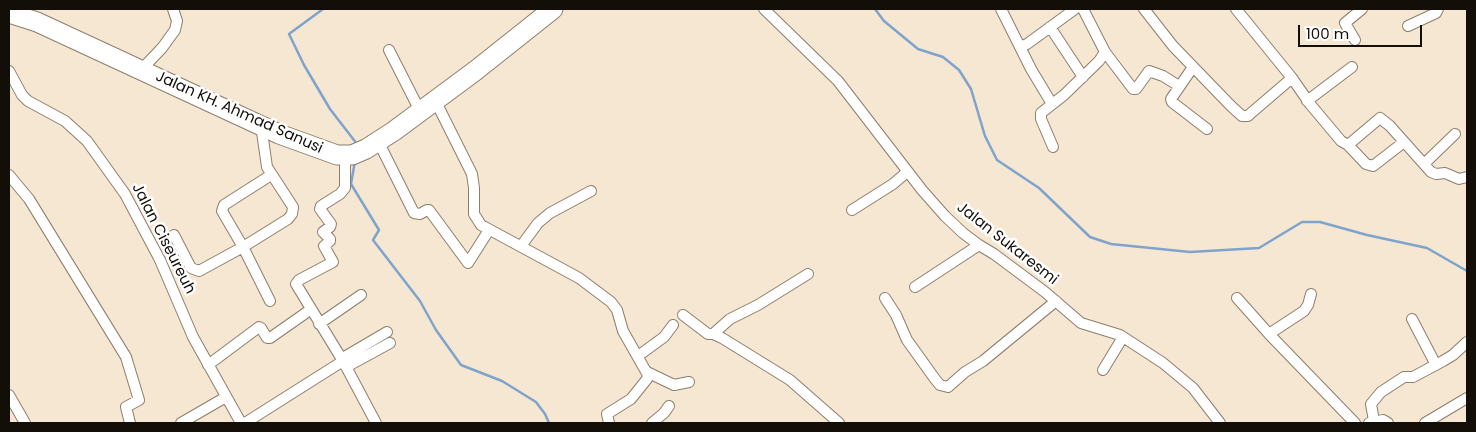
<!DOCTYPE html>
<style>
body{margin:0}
#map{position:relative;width:1476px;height:432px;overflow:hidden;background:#f6e7d2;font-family:Poppins,sans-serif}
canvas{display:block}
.frame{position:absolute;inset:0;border:10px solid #130e07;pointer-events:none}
.scale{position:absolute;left:1298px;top:25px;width:124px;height:22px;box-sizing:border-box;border:2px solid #130e07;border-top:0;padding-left:6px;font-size:15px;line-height:18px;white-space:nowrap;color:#130e07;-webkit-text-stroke:4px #fff;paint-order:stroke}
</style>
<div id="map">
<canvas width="1476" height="432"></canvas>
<div class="frame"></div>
<div class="scale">100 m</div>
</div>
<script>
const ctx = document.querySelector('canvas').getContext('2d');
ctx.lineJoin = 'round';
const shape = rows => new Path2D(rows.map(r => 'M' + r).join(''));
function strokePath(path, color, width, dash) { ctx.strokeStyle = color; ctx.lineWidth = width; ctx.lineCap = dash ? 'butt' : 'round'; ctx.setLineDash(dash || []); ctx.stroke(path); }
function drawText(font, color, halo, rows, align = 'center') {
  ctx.font = font + ' Poppins,sans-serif'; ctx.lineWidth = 5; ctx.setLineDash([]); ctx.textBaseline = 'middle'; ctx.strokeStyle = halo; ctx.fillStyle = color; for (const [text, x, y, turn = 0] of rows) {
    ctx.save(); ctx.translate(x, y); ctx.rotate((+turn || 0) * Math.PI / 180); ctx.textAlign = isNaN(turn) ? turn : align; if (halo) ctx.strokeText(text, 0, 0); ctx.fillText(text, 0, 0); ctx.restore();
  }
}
strokePath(shape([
 [323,9,289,34,304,65,330,109,357,144],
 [875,9,884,21,918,49,943,57,959,70,971,89,985,136,997,160,1039,188,1090,237,1111,244,1190,252,1259,248,1302,222,1320,222,1367,235,1427,248,1467,271],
 [355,161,351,184,379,230,373,240,420,301,436,330,461,365,502,381,536,402,545,414,549,423]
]), '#7ea4cc', 2.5);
const street = shape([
 [764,9,838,81,922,190,945,216,963,233,979,245,994,254,1045,292,1081,323,1120,335,1163,363,1193,388,1220,423],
 [1001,9,1031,69,1052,104],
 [1144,9,1173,46,1231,106,1242,116,1248,116,1250,114,1292,78],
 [1236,9,1292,78,1310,104,1341,141,1348,145,1380,118,1390,126,1431,172,1436,174,1445,173,1459,179,1467,177],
 [1408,26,1436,13,1438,9],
 [1050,27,1083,77],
 [1355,40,1345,23,1362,9],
 [1020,47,1027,44,1075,9],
 [389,50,420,111],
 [1105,52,1133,89,1136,89,1149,71,1163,76,1179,86],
 [1193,67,1171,99,1172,102,1207,129],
 [141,70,162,48,175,30,177,21,173,9],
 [9,71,22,95,28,101,65,121,87,141,125,194,160,260,193,337,241,423],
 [435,100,472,174,474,188,474,214,481,225,579,278,611,302,617,310,623,331,648,375,647,379,631,399,607,414,609,423],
 [1307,101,1352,67],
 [378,141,414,213,420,214,427,210,429,210,468,263,489,230],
 [1348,145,1366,164,1373,166,1404,142],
 [1053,147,1041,119,1041,113,1064,95,1099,61,1105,52,1083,9],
 [345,155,345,188,340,194,321,206,320,209,331,224,330,227,323,232,330,239,330,241,324,246,333,262,299,280,296,284,343,361,376,423],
 [1424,164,1455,134],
 [9,175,29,199,126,357,139,400,126,407,130,423],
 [852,210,893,184,907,172],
 [174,235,191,268,199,271,243,247,288,219,292,214,293,207,267,167,261,125],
 [521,246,538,223,550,213,591,191],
 [915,287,979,245],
 [885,298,896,315,907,340,935,379,940,385,948,387,965,372,983,361,1056,301],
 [1237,298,1269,334,1355,423],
 [270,301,243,247,222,211,224,205,271,175],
 [683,315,708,334,713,334,722,338,790,380,839,423],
 [1412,319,1436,365],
 [319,324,361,295],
 [713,334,730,319,758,305,808,274],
 [1269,334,1304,311,1308,305,1311,294],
 [638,356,664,337,673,325],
 [341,359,387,332],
 [208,365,259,327,261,328,267,338,270,338,310,310],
 [346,367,390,343],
 [1103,370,1123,337],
 [647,372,674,385,689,382],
 [9,395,25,423],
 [1374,421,1371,404,1381,392,1404,377,1413,377,1443,361,1453,355,1467,342],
 [181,423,226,397],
 [245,423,343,361],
 [652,423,664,413,669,406],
 [1369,423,1383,420,1388,423],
 [1425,423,1467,398]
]);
const highway = shape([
 [9,13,37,22,279,134,337,155,352,155,366,149,394,131,475,71,553,9]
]);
strokePath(street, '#8c7e6c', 12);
strokePath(highway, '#8c7e6c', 21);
strokePath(street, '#fff', 10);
strokePath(highway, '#fff', 19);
drawText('15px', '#130e07', '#fff', [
 ["Jalan KH. Ahmad Sanusi",239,113,24],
 ["Jalan Ciseureuh",163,239,63],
 ["Jalan Sukaresmi",1007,244,38]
]);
</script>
